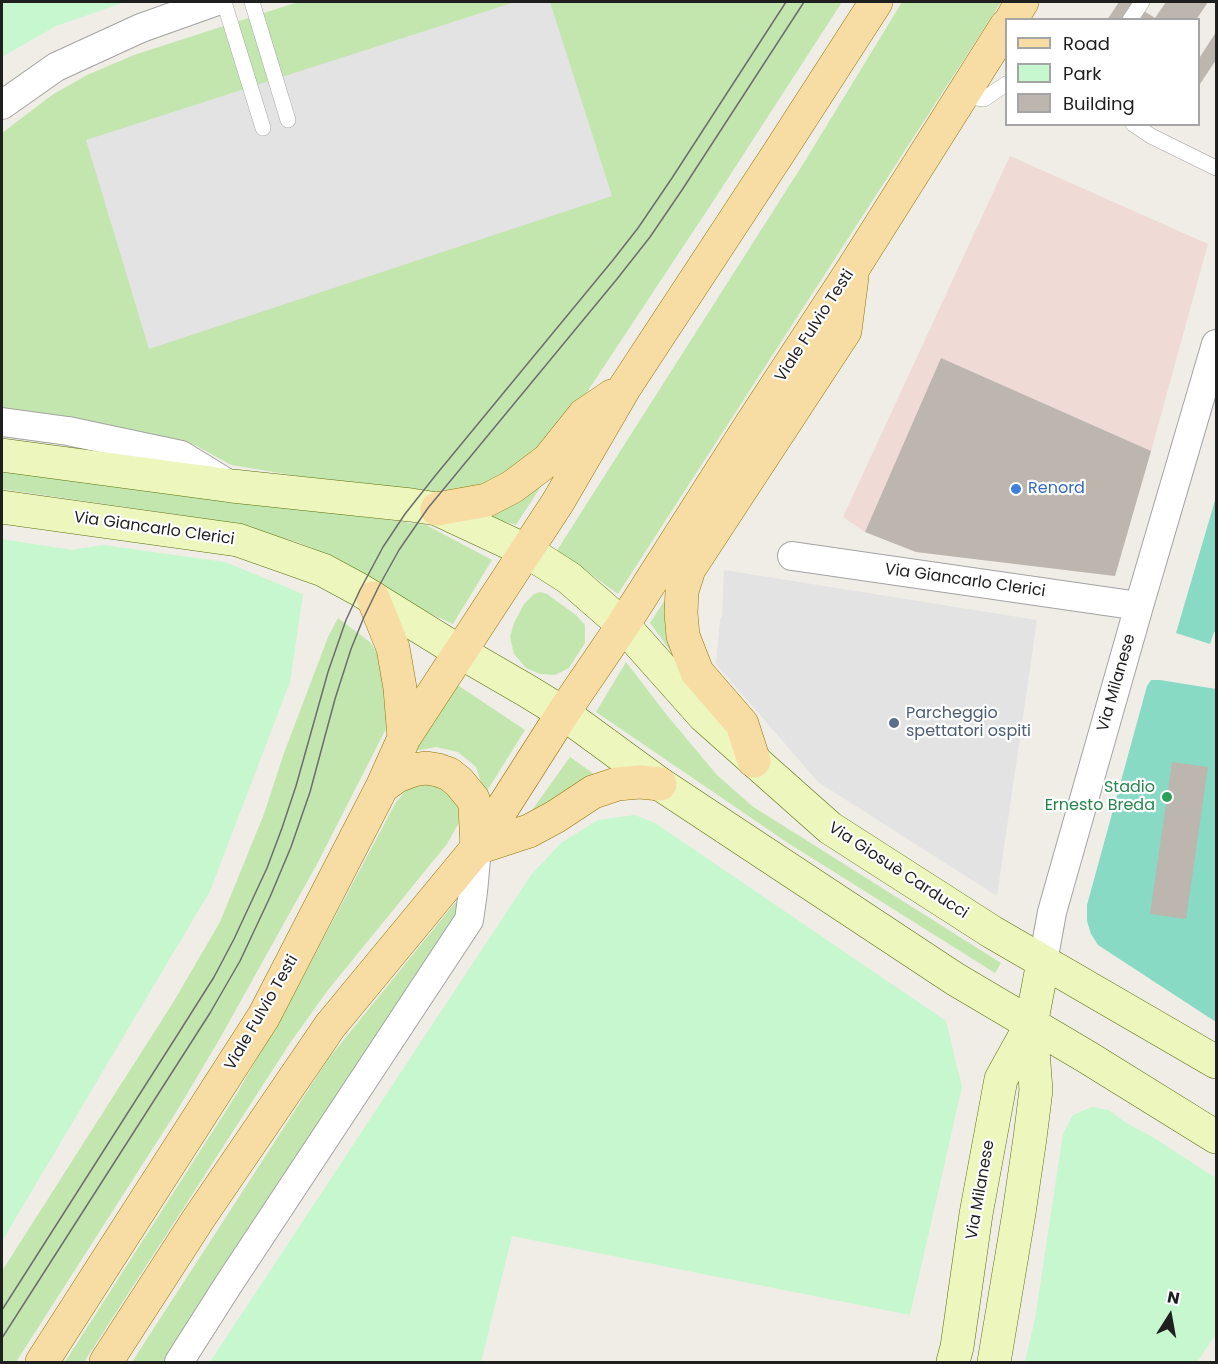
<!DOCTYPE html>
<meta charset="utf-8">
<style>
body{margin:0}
#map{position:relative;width:1218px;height:1364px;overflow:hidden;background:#efede6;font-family:Poppins,sans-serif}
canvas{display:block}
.frame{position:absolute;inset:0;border:3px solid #1f1f1f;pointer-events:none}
.legend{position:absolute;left:1005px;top:18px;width:195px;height:108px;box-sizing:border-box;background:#fff;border:2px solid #a5a5a5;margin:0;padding:8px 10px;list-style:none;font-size:18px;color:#1f1f1f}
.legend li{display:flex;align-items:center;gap:12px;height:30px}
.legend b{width:30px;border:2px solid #a5a5a5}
.north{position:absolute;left:1140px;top:1286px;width:60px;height:60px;-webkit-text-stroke:4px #fff;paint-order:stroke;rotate:11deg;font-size:16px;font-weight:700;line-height:24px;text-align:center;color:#1f1f1f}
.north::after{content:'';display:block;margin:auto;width:21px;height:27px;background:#1f1f1f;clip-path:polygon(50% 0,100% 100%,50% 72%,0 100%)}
</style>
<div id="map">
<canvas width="1218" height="1364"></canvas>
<div class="frame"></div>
<ul class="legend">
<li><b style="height:8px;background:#f7dda3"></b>Road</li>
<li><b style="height:16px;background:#c6f7cf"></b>Park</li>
<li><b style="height:16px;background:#bcb6af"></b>Building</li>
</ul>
<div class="north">N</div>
</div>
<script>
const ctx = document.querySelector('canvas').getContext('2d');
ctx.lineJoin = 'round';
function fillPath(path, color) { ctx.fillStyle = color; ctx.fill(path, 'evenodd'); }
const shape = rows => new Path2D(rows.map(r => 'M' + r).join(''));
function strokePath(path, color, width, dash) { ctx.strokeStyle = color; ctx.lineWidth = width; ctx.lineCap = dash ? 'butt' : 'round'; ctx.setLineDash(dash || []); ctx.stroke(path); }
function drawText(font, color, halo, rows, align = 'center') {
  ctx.font = font + ' Poppins,sans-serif'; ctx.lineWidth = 4.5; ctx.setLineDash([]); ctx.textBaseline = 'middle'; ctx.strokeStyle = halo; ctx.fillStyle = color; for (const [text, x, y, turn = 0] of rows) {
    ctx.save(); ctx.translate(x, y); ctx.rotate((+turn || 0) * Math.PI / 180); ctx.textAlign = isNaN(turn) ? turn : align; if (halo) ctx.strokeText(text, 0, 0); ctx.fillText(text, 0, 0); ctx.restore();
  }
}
fillPath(shape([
 [1010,156,1208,244,1151,451,1115,576,916,552,865,532,843,517]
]), '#efdad6');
fillPath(shape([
 [298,2,842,2,712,203,548,451,514,478,448,498,377,489,231,465,195,445,124,428,2,409,2,133,52,95,87,75,134,55],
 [902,2,1001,2,618,594,576,563,556,552,805,161],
 [2,468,426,525,492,560,453,624,429,613,335,557,297,542,243,527,188,516,2,489],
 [547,477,516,525,476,513],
 [672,589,675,657,650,623],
 [540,592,547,594,576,615,585,625,585,643,569,668,555,675,540,674,526,668,514,654,510,637,514,623,524,604,534,594],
 [338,618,370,642,381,659,391,719,317,864,219,1040,178,1109,16,1362,2,1362,2,1271,174,1001,220,922,264,814,284,753,328,637],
 [626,662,666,714,717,775,752,806,1001,963,995,973,788,843,596,712],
 [456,684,525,730,485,794,476,767,458,752,436,747,415,751],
 [570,757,594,774,573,790,525,820],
 [423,782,443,787,457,799,460,821,447,844,328,990,290,1043,84,1362,65,1362,236,1095,292,998,396,802,407,789],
 [458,899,464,903,169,1362,132,1362,329,1058]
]), '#c3e6af');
fillPath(shape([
 [2,2,125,2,56,26,2,57],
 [2,539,72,550,103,545,225,562,303,594,290,682,210,891,2,1241],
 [635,815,655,823,946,1021,962,1087,910,1315,512,1236,481,1362,210,1362,531,875,561,843,598,820],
 [1092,1107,1108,1110,1125,1122,1154,1138,1216,1178,1216,1334,1197,1362,1025,1362,1035,1319,1063,1134,1073,1115]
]), '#c6f7cf');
fillPath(shape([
 [1216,497,1216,632,1214,632,1210,644,1176,633],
 [1151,680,1160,680,1216,689,1216,1022,1098,945,1091,934,1087,921,1087,905,1147,686]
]), '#88dac4');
fillPath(shape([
 [515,2,550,2,612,196,149,349,86,140],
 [724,570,1037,620,997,896,818,782,716,664,720,620,722,616]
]), '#e3e3e3');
fillPath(shape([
 [1119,2,1130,2,1155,18,1166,2,1208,2,1196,20,1107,20],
 [1216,32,1216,60,1198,87,1198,60],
 [941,358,1151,451,1115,576,916,552,865,532],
 [1172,762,1208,767,1186,919,1150,914]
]), '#bcb6af');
const lane = shape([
 [224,2,263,128],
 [252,2,288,120],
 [1130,20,1142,2],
 [962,96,984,99,1006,84],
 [1133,124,1151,136,1216,168]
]);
const street = shape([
 [2,105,56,67,141,28,214,2],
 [2,422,68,431,181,455,230,485],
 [792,556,1139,606],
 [1043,962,1052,912,1139,606,1216,344],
 [179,1362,228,1285,469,920,473,892,477,848]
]);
const secondary = shape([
 [2,455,232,486,411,505,437,509,527,551,569,578,623,625,704,716,830,828,992,932,1216,1062],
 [2,507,238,540,323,570,360,590,460,652,529,692,563,713,660,784,955,979,1087,1057,1216,1137],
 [953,1362,957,1347,976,1214,1001,1079,1031,1025],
 [994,1362,1019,1213,1030,1138,1036,1090,1031,1025,1043,962]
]);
const primary = shape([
 [1011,20,1022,2],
 [437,509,487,500,512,487,548,460,584,415,612,396],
 [373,598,393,648,400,688,404,738],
 [754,761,742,724,697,672,683,636,681,613,682,591,689,569,845,331,852,277],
 [382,787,397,776,413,770,426,768,438,770,449,774,459,782,473,799,475,806,477,848],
 [477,848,529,831,555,817,593,792,617,784,640,782,660,784],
 [42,1362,264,1016,382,787,404,738,558,502,625,387,778,154,876,2],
 [106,1362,199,1218,330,1026,477,848,563,713,623,625,750,426,854,267,1006,26]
]);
strokePath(lane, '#a3a3a3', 16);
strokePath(street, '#a3a3a3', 30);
strokePath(secondary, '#5a710b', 34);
strokePath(primary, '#927508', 34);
strokePath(lane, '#fff', 15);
strokePath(street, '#fff', 28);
strokePath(secondary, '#ecf6bd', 33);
strokePath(primary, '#f7dda3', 33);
strokePath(shape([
 [2,1310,178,1034,214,977,234,939,267,868,282,828,296,786,328,672,346,620,360,590,383,547,405,514,435,476,613,260,638,228,672,178,786,2],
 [2,1338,210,1013,240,961,270,897,291,847,310,792,335,699,351,649,364,617,379,586,399,550,428,508,617,279,650,237,682,190,804,2]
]), '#6d6d6d', 1.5);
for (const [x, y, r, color] of [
 [1016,489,6,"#3f7fe0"],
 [894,723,6,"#5c6f8a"],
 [1167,797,6,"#2e9e5b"]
]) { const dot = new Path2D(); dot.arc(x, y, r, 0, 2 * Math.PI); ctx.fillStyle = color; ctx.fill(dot); strokePath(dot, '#fff', 2); }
drawText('16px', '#1f1f1f', '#fff', [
 ["Viale Fulvio Testi",815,326,-57],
 ["Via Giancarlo Clerici",154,529,8],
 ["Via Giancarlo Clerici",965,581,8],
 ["Via Milanese",1117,683,-74],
 ["Via Giosuè Carducci",898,871,33],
 ["Viale Fulvio Testi",262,1013,-60],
 ["Via Milanese",981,1190,-80]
]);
drawText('16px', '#366cbe', '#fff', [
 ["Renord",1028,489]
], 'left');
drawText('16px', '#4e5e75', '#fff', [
 ["Parcheggio",906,714],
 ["spettatori ospiti",906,732]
], 'left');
drawText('16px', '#27864d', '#fff', [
 ["Stadio",1155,788],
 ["Ernesto Breda",1155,806]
], 'right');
</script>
